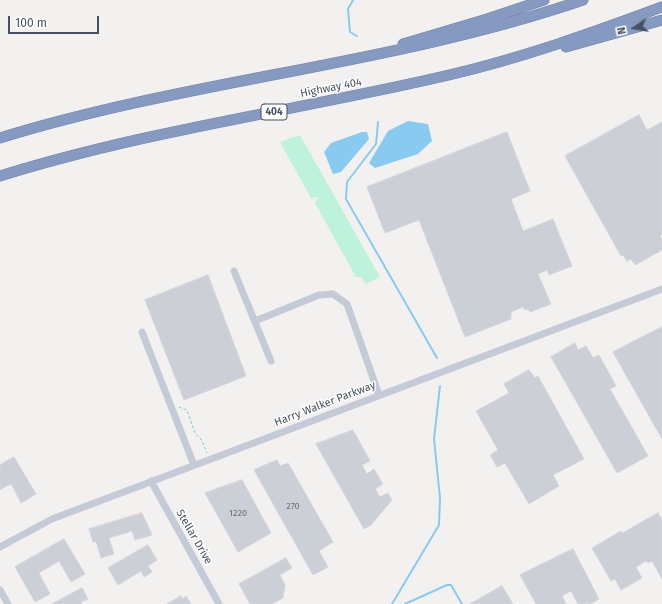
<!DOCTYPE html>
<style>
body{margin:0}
#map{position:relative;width:662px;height:604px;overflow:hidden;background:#f3f1f0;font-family:"Fira Sans",sans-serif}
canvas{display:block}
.north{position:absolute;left:614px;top:8px;width:40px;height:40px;-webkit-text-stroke:3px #fff;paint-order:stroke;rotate:258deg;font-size:11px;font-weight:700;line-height:16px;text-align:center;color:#47505f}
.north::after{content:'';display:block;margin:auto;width:14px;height:18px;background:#47505f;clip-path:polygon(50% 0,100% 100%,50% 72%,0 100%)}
.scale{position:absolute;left:8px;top:16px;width:91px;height:18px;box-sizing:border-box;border:2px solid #47505f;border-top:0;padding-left:5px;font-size:12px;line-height:14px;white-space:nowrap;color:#47505f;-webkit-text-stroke:3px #fff;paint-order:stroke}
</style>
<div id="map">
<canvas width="662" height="604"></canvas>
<div class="north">N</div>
<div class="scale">100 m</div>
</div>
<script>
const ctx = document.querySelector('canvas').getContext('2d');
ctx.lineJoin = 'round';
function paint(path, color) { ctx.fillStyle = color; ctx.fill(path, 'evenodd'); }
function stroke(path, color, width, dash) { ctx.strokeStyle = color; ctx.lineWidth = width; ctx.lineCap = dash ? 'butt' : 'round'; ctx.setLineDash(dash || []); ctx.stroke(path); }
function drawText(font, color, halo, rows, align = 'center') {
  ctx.font = font + ' "Fira Sans",sans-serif'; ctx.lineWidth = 3; ctx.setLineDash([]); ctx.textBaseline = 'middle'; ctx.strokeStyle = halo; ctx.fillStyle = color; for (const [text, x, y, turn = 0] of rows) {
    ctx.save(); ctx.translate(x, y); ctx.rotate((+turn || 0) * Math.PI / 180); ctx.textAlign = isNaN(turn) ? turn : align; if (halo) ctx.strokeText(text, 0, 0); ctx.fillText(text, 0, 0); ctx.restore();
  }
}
const green = new Path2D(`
 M300,135L380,277L366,284L361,277H356L315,203L319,197L311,198L280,142Z`);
const water = new Path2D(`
 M408,121L428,124L432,141L418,154L375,168L369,163L388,131Z
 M362,132H367L369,139L341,172L333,174L324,152L331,143Z`);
const stream = new Path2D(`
 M353,0L348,9L350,32L357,36
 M378,122L376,144L347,182L346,199L437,358
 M392,604L439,525L440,498L434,439L440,386
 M405,604L447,585H451L462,604`);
const building = new Path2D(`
 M639,115L647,130L662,122V234L660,236L662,240V250L635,265L631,259L627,261L623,255L621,256L565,156Z
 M507,132L530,191L511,199L523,231L553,219L572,266L549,275L547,270L538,274L551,304L530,312L528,309L525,310L523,307L511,312V319L465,337L419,220L385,233L367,187Z
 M208,275L246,376L184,400L145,300Z
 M662,327V439L613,352Z
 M575,343L578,350L586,346L593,358L599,355L616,386L610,389L648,456L617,473L551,357Z
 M529,370L535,378L538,376L584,459L553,475L559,486L529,504L505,463L497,467L490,455L498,450L476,411L509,393L504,384Z
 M353,430L370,461L362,465L367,474L374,469L383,484L375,489L380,497L388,493L392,500L371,525L364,529L316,444Z
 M14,457L36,494L21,503L12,485H8L0,490V465Z
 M277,460L280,466L288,463L333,542L319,551L328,567L313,575L254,470Z
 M242,480L271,533L238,552L205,493Z
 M142,513L152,535L135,540L132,531L109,538L114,554L101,558L96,541L93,542L89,529Z
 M658,513L662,520V579L652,561L648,563L646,561L636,567L642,578L621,590L615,579L611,581L592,548L621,531L622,533Z
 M64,539L85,574L71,582L59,561L39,573L50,594L35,602L15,567Z
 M148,545L157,560L148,566L152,572L144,577L141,571L118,585L108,568Z
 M573,549L599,599L590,604H578L571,591L562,596L566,604H536L520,575Z
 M286,558L292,568L280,575L285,585L283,598L272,604H250L239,584Z
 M502,586L513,604H470Z
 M82,588L88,599L81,602L82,604H52Z
 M181,596L183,599L186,596L191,604H167Z`);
const path = new Path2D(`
 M179,407L187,410L195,433L201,439L207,453`);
const minor = new Path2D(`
 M234,271L271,361
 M255,321L319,295L333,294L347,304L379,395
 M142,332L194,465
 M151,481L219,604
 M0,547L52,519L662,289
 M0,590L8,604`);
const highway = new Path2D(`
 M403,44L487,19L544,0
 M566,47L662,20
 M0,138C191,79 393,65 583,0
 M0,176C147,130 300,110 449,75C522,58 592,33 662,7`);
const numberNames = [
 ["270",293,506],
 ["1220",238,513]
];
const shields = [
 [274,112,26]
];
const shieldNames = [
 ["404",274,112]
];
const streetNames = [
 ["Highway 404",331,88,-11],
 ["Harry Walker Parkway",325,404,-21],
 ["Stellar Drive",194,537,60]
];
paint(green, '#bef2da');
paint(water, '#89caf1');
stroke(stream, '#89caf1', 2);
paint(building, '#cccfd6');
stroke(building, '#d4d5dc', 1);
stroke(highway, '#7184ad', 11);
stroke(path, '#74d2b3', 1, [3, 2]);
stroke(minor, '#c4cad6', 7);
stroke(highway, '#8699c1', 10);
drawText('9px', '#68707d', null, numberNames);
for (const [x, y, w] of shields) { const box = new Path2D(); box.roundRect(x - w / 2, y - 8, w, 16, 3); ctx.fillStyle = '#fff'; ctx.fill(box); stroke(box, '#47505f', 1); }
drawText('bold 10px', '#47505f', null, shieldNames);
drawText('11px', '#47505f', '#fff', streetNames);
</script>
